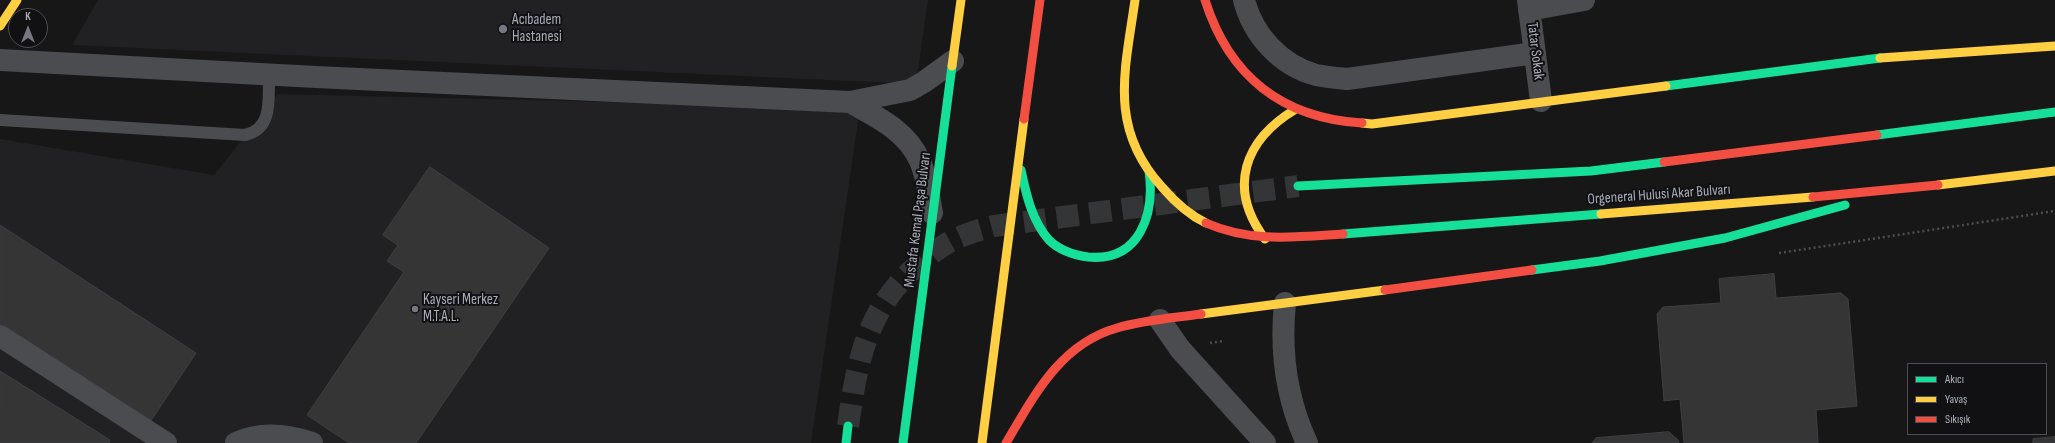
<!DOCTYPE html>
<meta charset="utf-8">
<style>
body{margin:0}
#map{position:relative;width:2055px;height:443px;overflow:hidden;background:#171717;font-family:"Sofia Sans Condensed",sans-serif}
canvas{display:block}
.legend{position:absolute;left:1907px;top:363px;width:140px;height:72px;box-sizing:border-box;background:#111113;border:1px solid #4d4f55;margin:0;padding:5px 7px;list-style:none;font-size:12px;color:#a8adb8}
.legend li{display:flex;align-items:center;gap:8px;height:20px}
.legend b{width:20px;border:1px solid #4d4f55}
.north{position:absolute;left:8px;top:8px;width:40px;height:40px;box-sizing:border-box;background:#111113;border:1px solid #4d4f55;border-radius:50%;rotate:0deg;font-size:11px;font-weight:700;line-height:16px;text-align:center;color:#a8adb8}
.north::after{content:'';display:block;margin:auto;width:14px;height:18px;background:#757880;clip-path:polygon(50% 0,100% 100%,50% 72%,0 100%)}
</style>
<div id="map">
<canvas width="2055" height="443"></canvas>
<ul class="legend">
<li><b style="height:5px;background:#16e098"></b>Akıcı</li>
<li><b style="height:5px;background:#ffcf43"></b>Yavaş</li>
<li><b style="height:5px;background:#f24e42"></b>Sıkışık</li>
</ul>
<div class="north">K</div>
</div>
<script>
const ctx = document.querySelector('canvas').getContext('2d');
ctx.lineJoin = 'round';
function paint(path, color) { ctx.fillStyle = color; ctx.fill(path, 'evenodd'); }
function stroke(path, color, width, dash) { ctx.strokeStyle = color; ctx.lineWidth = width; ctx.lineCap = dash ? 'butt' : 'round'; ctx.setLineDash(dash || []); ctx.stroke(path); }
function drawText(font, color, halo, rows, align = 'center') {
  ctx.font = font + ' "Sofia Sans Condensed",sans-serif'; ctx.lineWidth = 4; ctx.setLineDash([]); ctx.textBaseline = 'middle'; ctx.strokeStyle = halo; ctx.fillStyle = color; for (const [text, x, y, turn = 0] of rows) {
    ctx.save(); ctx.translate(x, y); ctx.rotate((+turn || 0) * Math.PI / 180); ctx.textAlign = isNaN(turn) ? turn : align; if (halo) ctx.strokeText(text, 0, 0); ctx.fillText(text, 0, 0); ctx.restore();
  }
}
const built = new Path2D(`
 M98,0H928L916,84L72,45Z
 M278,94L860,108L811,443H0V139L214,175Z`);
const building = new Path2D(`
 M430,167L549,248L416,443H349L307,415L404,272L387,261L398,245L383,235Z
 M0,225L196,353L146,428L0,334Z
 M1774,274L1776,298L1841,293L1848,299L1857,406L1816,410L1818,443H1684L1680,399L1664,401L1657,314L1663,307L1721,303L1719,279Z
 M0,371L110,440L109,443H0Z
 M1669,432L1678,440L1679,443H1592L1596,438Z
 M2055,437V443H2033V439Z`);
const primaryTunnel = new Path2D(`
 M848,426C857,360 868,303 924,260C935,251 947,242 960,237C971,232 983,229 994,226L1298,186`);
const path = new Path2D(`
 M1779,253L2055,211
 M1210,343L1223,341`);
const lane = new Path2D(`
 M0,120L245,135C274,129 268,97 269,74`);
const street = new Path2D(`
 M1244,0C1253,35 1280,65 1316,75C1326,77 1337,78 1347,79L1535,53
 M1528,0L1541,101
 M1529,10L1584,0
 M0,60L316,77L850,102L910,90L924,82L953,61
 M850,102C877,117 907,131 920,161C927,177 929,196 932,213
 M1285,303C1280,352 1286,398 1307,443
 M1160,320L1180,349L1265,443
 M0,336L166,443
 M236,443C261,431 288,435 312,443`);
const fast = new Path2D(`
 M1666,86L1880,58
 M1877,135L2055,112
 M1021,170C1026,194 1032,221 1049,240C1059,250 1074,255 1088,257C1140,262 1155,214 1149,171
 M1298,186L1591,171L1664,162
 M1343,234L1601,214
 M1532,270L1600,261L1725,238L1845,205
 M846,443L848,426
 M903,443L952,66`);
const slow = new Path2D(`
 M1135,0C1125,71 1108,128 1162,187C1174,201 1189,215 1206,223
 M0,26L17,0
 M1880,58L2055,46
 M952,66L961,0
 M1362,123L1372,124L1666,86
 M1938,185L2055,171
 M1601,214L1813,197
 M1265,239C1227,188 1244,140 1296,109
 M1201,314L1385,290
 M982,443L1024,119`);
const jam = new Path2D(`
 M1205,0C1229,76 1282,118 1362,123
 M1024,119L1040,0
 M1664,162L1877,135
 M1813,197L1938,185
 M1206,223C1251,243 1296,237 1343,234
 M1385,290L1532,270
 M1006,443C1034,396 1060,344 1117,328C1144,320 1173,318 1201,314`);
const markers = [
 [503,29,5,"#757880"],
 [415,309,4,"#757880"]
];
const poiNames = [
 ["Acıbadem",512,20],
 ["Hastanesi",512,37],
 ["Kayseri Merkez",423,300],
 ["M.T.A.L.",423,317]
];
const streetNames = [
 ["Tatar Sokak",1535,51,83],
 ["Orgeneral Hulusi Akar Bulvarı",1659,195,-4],
 ["Mustafa Kemal Paşa Bulvarı",918,220,-83]
];
paint(built, '#212123');
paint(building, '#353536');
stroke(building, '#3f4043', 1);
stroke(primaryTunnel, '#343537', 22, [22, 11]);
stroke(path, '#4d4e52', 2.5, [2, 3]);
stroke(lane, '#4b4c50', 12);
stroke(street, '#4b4c50', 22);
stroke(fast, '#16e098', 9);
stroke(slow, '#ffcf43', 9);
stroke(jam, '#f24e42', 9);
for (const [x, y, r, color] of markers) { const dot = new Path2D(); dot.arc(x, y, r, 0, 2 * Math.PI); ctx.fillStyle = color; ctx.fill(dot); stroke(dot, '#111113', 1.5); }
drawText('15px', '#a8adb8', '#111113', poiNames, 'left');
drawText('15px', '#a8adb8', '#111113', streetNames);
</script>
